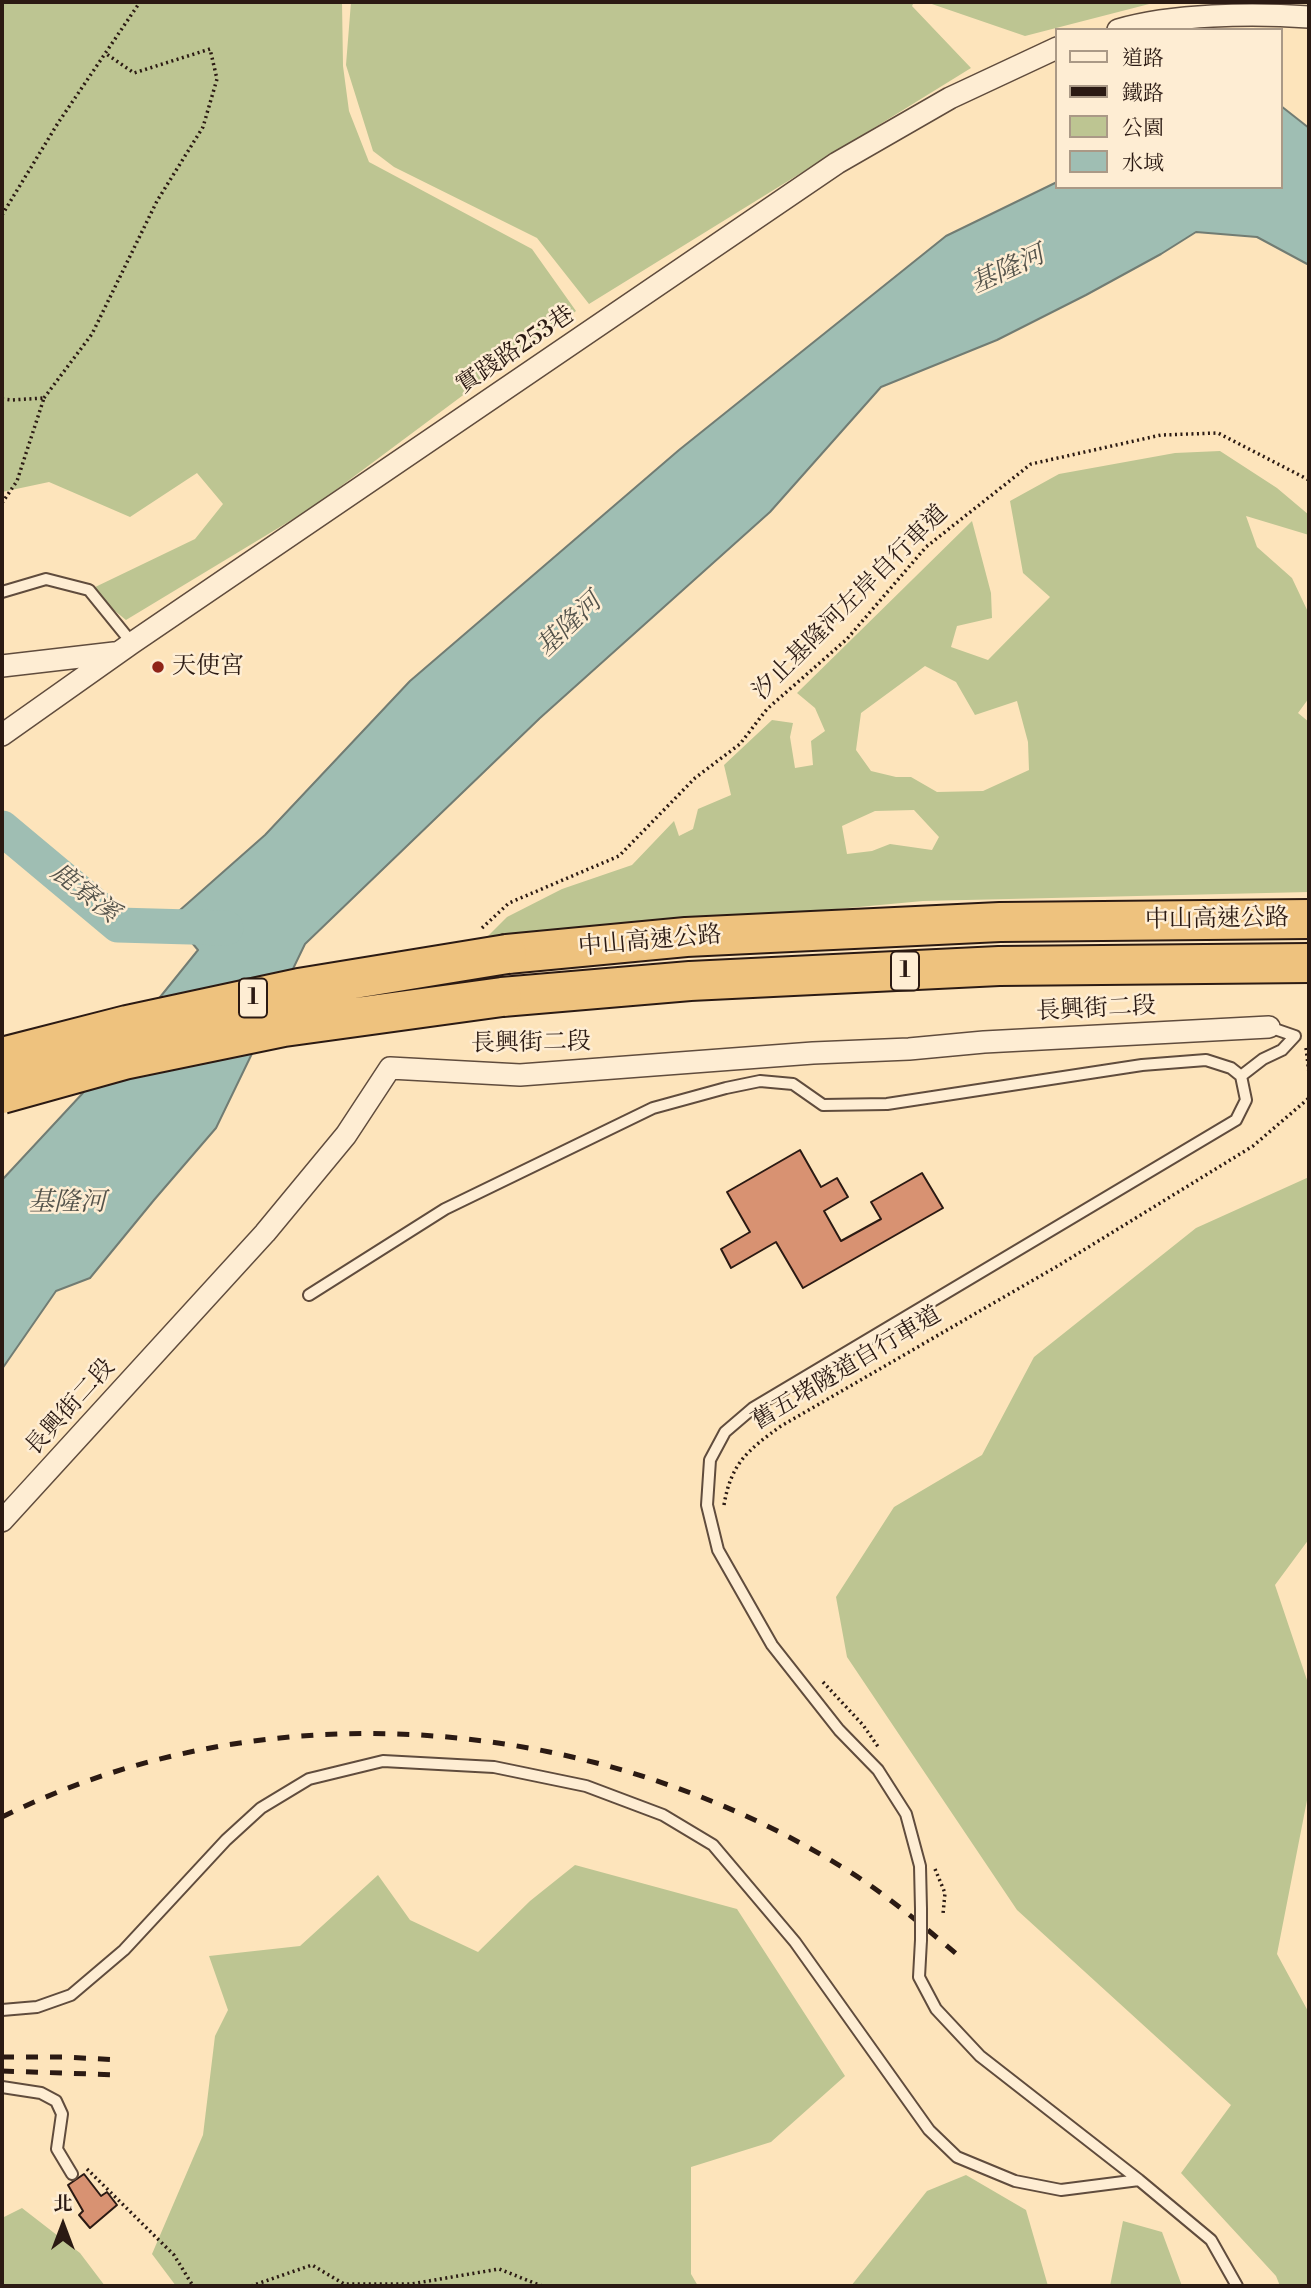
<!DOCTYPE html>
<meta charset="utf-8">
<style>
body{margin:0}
#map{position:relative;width:1311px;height:2288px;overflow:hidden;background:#fde4bb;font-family:"Libre Bodoni","Noto Serif TC",serif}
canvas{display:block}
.frame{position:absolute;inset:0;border:4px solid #2b1a13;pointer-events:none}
.legend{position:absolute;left:1055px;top:28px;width:228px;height:161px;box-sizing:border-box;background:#feedd3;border:2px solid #aa9986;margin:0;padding:9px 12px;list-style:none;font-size:21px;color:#2b1a13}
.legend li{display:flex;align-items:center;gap:14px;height:35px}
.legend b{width:35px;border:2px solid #aa9986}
.north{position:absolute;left:28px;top:2190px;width:70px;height:70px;-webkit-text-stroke:5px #feedd3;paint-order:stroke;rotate:0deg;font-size:19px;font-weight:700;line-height:28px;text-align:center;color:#2b1a13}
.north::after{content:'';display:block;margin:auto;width:24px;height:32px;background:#2b1a13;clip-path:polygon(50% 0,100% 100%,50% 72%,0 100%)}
</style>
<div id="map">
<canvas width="1311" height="2288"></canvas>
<div class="frame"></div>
<ul class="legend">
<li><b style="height:9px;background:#feedd3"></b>道路</li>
<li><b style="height:9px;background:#2b1a13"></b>鐵路</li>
<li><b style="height:19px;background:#bdc592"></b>公園</li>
<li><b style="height:19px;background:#9fbeb3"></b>水域</li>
</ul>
<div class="north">北</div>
</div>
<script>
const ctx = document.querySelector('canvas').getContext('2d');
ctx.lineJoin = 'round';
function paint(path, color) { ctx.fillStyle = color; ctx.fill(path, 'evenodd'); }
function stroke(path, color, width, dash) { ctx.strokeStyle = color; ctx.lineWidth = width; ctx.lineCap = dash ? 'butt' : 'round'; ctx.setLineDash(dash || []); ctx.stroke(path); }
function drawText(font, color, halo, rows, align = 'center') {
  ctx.font = font + ' "Libre Bodoni","Noto Serif TC",serif'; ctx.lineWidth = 5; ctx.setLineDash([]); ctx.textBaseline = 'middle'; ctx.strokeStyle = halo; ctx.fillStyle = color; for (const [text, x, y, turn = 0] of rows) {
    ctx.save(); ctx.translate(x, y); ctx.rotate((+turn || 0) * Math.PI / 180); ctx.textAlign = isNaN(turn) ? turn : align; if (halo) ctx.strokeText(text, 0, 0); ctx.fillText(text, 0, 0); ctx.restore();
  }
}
const green = new Path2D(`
 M2,2H342L343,66L349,111L369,162L532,249L576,311L313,507L126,620L89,590L195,539L223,504L197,473L130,517L49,482L2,492Z
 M351,2H914L912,6L971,68L589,304L537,238L394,167L373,151L346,65Z
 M926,2H1157L1025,36Z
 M1220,451L1277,488L1309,515V535L1246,516L1257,547L1292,578L1309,614V698L1298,713L1309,722V892L923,901L482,942L507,917L562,889L632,865L674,821L679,836L693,829L698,809L731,795L724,765L772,720L793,723L790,737L795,768L813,765L811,741L825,731L815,708L797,693L972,521L991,593L992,618L957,626L951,647L988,660L1050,597L1023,573L1010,501L1059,474L1175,453ZM925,666L956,682L975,715L1017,701L1028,742L1029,770L983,791L937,792L911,777H896L871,771L856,750L861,713ZM914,810L939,837L932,850L890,844L872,851L847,854L842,826L875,811Z
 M1309,1177V1539L1275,1585L1309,1686V1790L1277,1954L1309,2013V2286H1280L1276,2276L1181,2173L1231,2105L1017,1910L847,1657L836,1597L894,1507L982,1455L1034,1357L1196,1228Z
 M575,1865L737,1909L845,2076L771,2142L691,2167V2274L698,2286H176L152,2254L203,2135L215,2036L228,2010L209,1956L300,1946L378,1875L410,1920L478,1952L530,1901Z
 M966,2175L1026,2210L1048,2286H851L927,2191Z
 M22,2208L80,2253L105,2286H2V2218Z
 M1123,2221L1162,2232L1182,2286H1110Z`);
const water = new Path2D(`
 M1281,106L1309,128V265L1257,237L1196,232L1161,254L1086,295L997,340L881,387L770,512L540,718L305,944L216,1128L154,1200L90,1278L56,1291L2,1369V1180L82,1094L198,950L171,918L265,835L410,681L679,450L946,236L1057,182V187H1281Z`);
const river = new Path2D(`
 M2,828L118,925L226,928`);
const building = new Path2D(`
 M800,1150L821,1187L837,1178L848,1197L824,1211L841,1241L881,1219L871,1202L922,1173L943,1208L803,1288L776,1242L731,1268L721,1249L750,1232L727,1192Z
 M84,2174L101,2196L107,2192L117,2205L90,2228L79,2215L83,2211L68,2185Z`);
const path = new Path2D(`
 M2,215L58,123L140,2
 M44,398L92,334L157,201L203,127L217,79L210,49L134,73L105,53
 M2,399L11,400L44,398L17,481L2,503
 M482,928L509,903L619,856L695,778L740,744L767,709L847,639L926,547L1031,464L1161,435L1218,433L1309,480
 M1306,1048L1309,1073
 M724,1505C731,1463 748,1450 781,1426L1056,1267L1253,1146L1309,1098
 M823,1682L863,1725L879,1748
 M935,1869L945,1893L943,1914
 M87,2169L174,2255L193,2286
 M251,2286L312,2265L344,2284H411L499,2269L542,2286`);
const service = new Path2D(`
 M2,592L46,579L89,590L132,643
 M1241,1076L1263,1059L1282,1050L1295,1036L1269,1027
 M309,1295L445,1209L653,1108L726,1088L760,1081L793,1084L823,1105L887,1104L1142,1065L1206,1060L1231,1068L1241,1076L1246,1100L1236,1120L753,1408L725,1432L710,1460L707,1505L718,1550L772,1645L839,1730L878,1770L906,1814L920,1866L921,1909
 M921,1940L919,1977L936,2009L980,2056L1139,2180L1211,2240L1237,2286
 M2,2010L37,2007L71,1995L124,1950L226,1840L261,1808L309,1779L383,1761L494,1767L586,1786L663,1815L713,1845L795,1942L929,2130L957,2157L1015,2181L1061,2190L1139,2180
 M2,2087L41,2093L56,2101L62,2114L57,2149L72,2174`);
const minor = new Path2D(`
 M1118,30C1173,14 1252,13 1309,17
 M2,666L114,653
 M2,735L132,643L837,163L950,98L1057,48
 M2,1521L265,1233L346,1135L390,1068L520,1075L813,1053L909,1049L984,1042L1269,1027`);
const motorway = new Path2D(`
 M507,954L686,937L1000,922L1309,919
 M502,997L690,981L999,966L1309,963`);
const rail = new Path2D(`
 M2,1817C267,1686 592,1714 842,1867C885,1893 922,1925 960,1957
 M2,2057H64L121,2060
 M2,2071L120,2075`);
const serviceBridge = new Path2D(`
 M921,1909V1940`);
const motorwayBridge = new Path2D(`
 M2,1057L127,1025L299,988L507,954
 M2,1094L124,1060L284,1027L502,997`);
const markers = [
 [158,667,7,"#8f2418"]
];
const shields = [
 [905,971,28],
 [253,998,28]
];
const shieldNames = [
 ["1",905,971],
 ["1",253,998]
];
const streetNames = [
 ["實踐路253巷",516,351,-34],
 ["汐止基隆河左岸自行車道",851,603,-45],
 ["中山高速公路",1217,920,-1],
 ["中山高速公路",650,942,-5],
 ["長興街二段",1096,1010,-3],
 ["長興街二段",531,1044,-1],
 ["舊五堵隧道自行車道",847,1369,-31],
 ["長興街二段",71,1408,-48]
];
const poiNames = [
 ["天使宮",172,667]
];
const waterNames = [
 ["基隆河",1008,271,-25],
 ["基隆河",570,626,-44],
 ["鹿寮溪",84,894,38],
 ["基隆河",67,1204]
];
paint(green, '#bdc592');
paint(water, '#9fbeb3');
stroke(water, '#717c73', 2);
stroke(river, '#9fbeb3', 35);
paint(building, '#d89272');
stroke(building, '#2b1a13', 2);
stroke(service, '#604c3d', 14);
stroke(minor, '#604c3d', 24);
stroke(motorway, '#2b1a13', 42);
stroke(path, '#2b1a13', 3.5, [2, 3.5]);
stroke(service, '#feedd3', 10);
stroke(minor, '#feedd3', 21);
stroke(motorway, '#eec27e', 38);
stroke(rail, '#2b1a13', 5, [12, 12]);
stroke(serviceBridge, '#604c3d', 14, []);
stroke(motorwayBridge, '#2b1a13', 42, []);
stroke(serviceBridge, '#feedd3', 10);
stroke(motorwayBridge, '#eec27e', 38);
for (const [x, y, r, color] of markers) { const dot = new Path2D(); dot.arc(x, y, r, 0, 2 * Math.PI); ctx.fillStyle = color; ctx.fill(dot); stroke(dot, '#feedd3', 2.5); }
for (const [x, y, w] of shields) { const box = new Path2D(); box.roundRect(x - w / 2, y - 19.5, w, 39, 5); ctx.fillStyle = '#feedd3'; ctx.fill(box); stroke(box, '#2b1a13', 2); }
drawText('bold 23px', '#2b1a13', null, shieldNames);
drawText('24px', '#2b1a13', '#feedd3', streetNames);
drawText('24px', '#2b1a13', '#feedd3', poiNames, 'left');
drawText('italic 26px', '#54534b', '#feedd3', waterNames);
</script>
